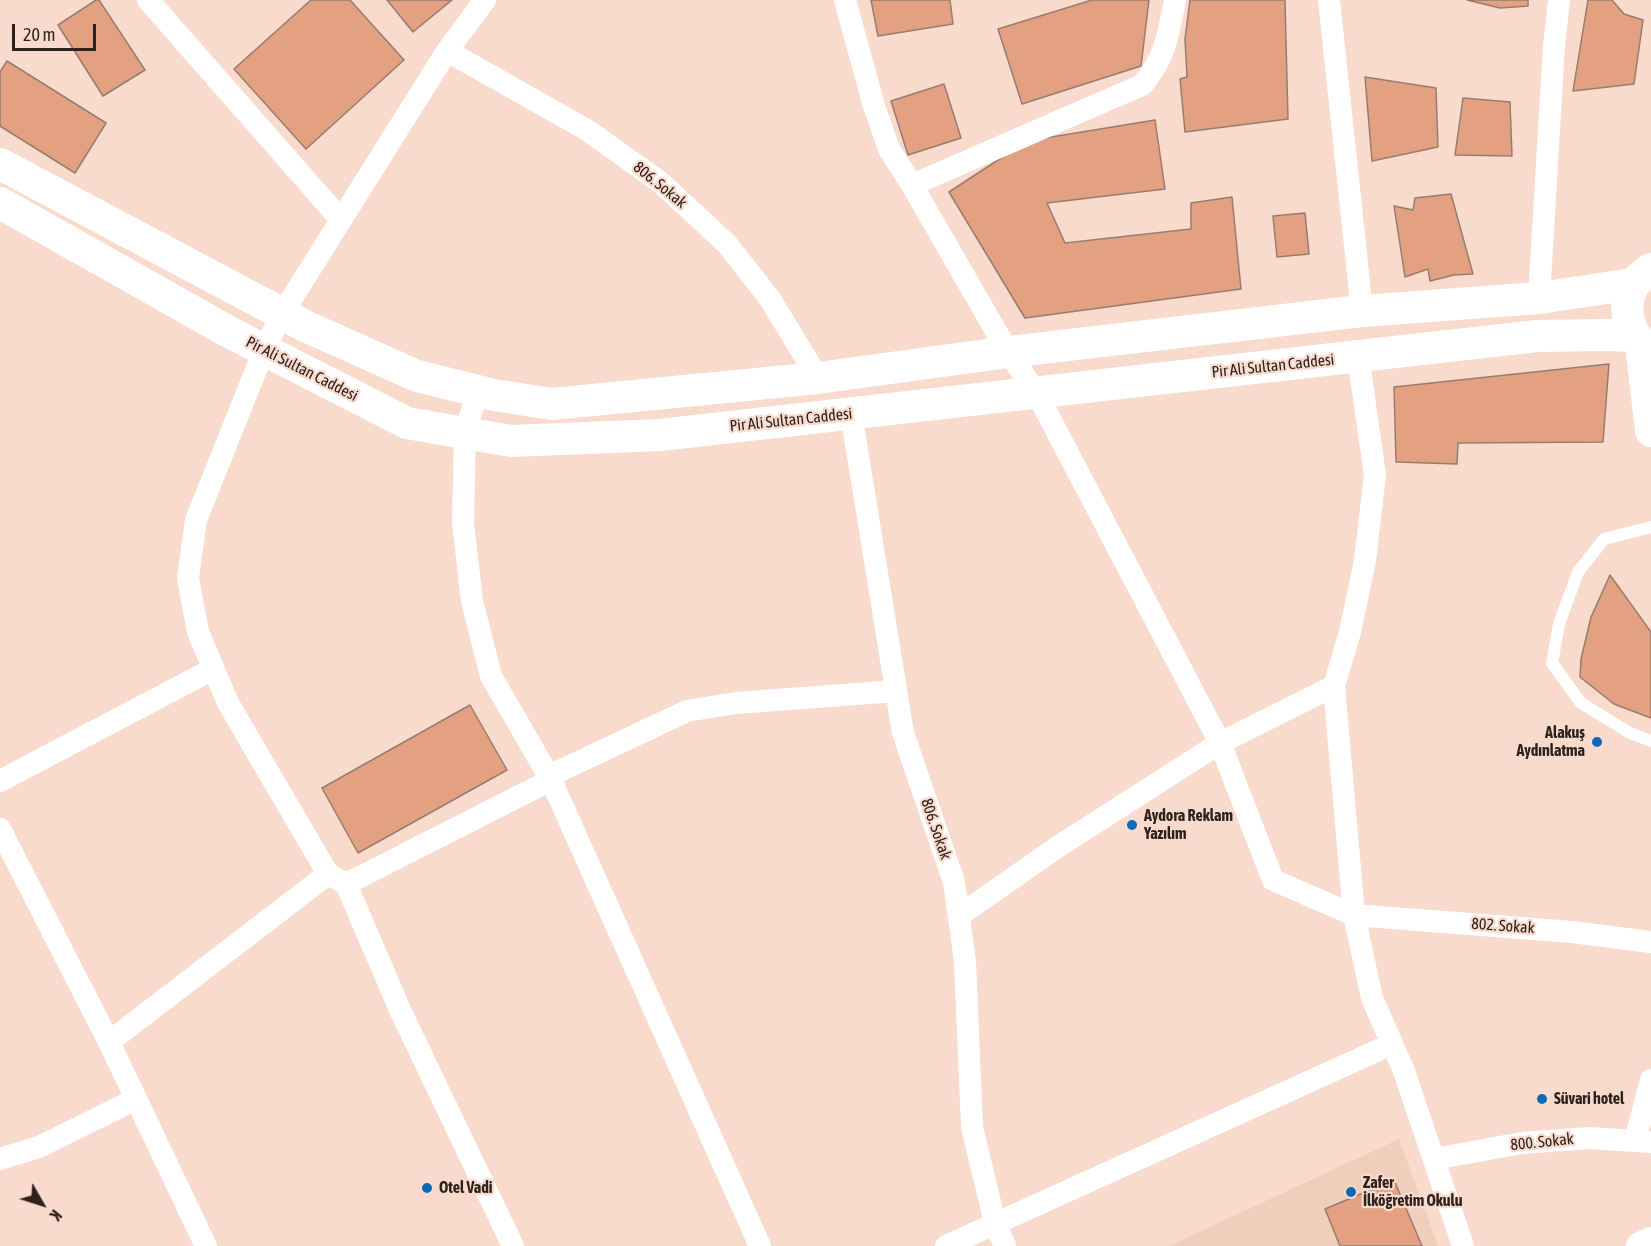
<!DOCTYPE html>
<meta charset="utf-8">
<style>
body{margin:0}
#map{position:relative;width:1651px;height:1246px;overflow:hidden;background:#f8dbcd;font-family:"Asap Condensed",sans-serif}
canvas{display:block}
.north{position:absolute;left:12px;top:1174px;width:60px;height:60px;-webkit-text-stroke:4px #f8dbcd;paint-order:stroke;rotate:129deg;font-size:16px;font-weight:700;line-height:24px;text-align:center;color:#2d221d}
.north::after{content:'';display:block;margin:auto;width:21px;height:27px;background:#2d221d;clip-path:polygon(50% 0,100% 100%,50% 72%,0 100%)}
.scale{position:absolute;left:12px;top:24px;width:84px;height:27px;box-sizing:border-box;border:3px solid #2d221d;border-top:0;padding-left:8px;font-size:18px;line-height:21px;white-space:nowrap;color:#2d221d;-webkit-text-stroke:4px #f8dbcd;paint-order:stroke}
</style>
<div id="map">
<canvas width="1651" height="1246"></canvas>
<div class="north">K</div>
<div class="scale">20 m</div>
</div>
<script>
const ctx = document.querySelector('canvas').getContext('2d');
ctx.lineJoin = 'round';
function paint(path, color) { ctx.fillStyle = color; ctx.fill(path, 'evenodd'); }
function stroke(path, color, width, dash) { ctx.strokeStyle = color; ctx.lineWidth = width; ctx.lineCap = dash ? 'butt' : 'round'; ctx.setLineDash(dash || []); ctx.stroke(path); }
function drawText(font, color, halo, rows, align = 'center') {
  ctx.font = font + ' "Asap Condensed",sans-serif'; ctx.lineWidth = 4.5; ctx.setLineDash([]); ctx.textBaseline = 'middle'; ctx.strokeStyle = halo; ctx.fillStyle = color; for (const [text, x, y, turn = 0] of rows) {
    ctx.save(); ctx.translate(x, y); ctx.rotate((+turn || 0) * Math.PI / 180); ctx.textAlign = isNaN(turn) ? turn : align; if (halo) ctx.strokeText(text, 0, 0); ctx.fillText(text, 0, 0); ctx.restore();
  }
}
const built = new Path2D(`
 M1399,1139L1438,1246H1169Z`);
const building = new Path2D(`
 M96,0H99L145,70L103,96L58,25Z
 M311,0H350L404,60L306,149L234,69Z
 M387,0H452L413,32Z
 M871,0H950L953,24L878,36Z
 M1092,0H1149L1141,66L1022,104L998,29Z
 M1190,0H1285L1288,119L1185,132L1180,79L1187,77L1185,39Z
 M1467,0H1528V6L1500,8Z
 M1588,0H1612L1624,14L1643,20L1634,84L1573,91Z
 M7,61L106,123L75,173L0,126V72Z
 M1365,77L1436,88L1438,147L1372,161Z
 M944,84L961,138L908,155L891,101Z
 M1463,98L1510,102L1512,156L1455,155Z
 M1155,120L1165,189L1047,203L1065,243L1191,229V203L1232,197L1241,289L1025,318L949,192L1027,141Z
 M1451,194L1473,274L1454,275L1430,281L1428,269L1405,277L1394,206L1413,210L1415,198Z
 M1305,213L1309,254L1277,257L1273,216Z
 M1609,364L1603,442L1458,443L1457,464L1396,462L1394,387Z
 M1610,575L1651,632V718L1614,704L1580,677L1581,659L1591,617Z
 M470,705L507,770L358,853L322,788Z
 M1394,1180L1422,1246H1340L1325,1209Z`);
const service = new Path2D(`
 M1651,527L1604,539L1578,572L1559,624L1552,663L1581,703L1630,733L1651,741`);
const minor = new Path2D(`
 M148,0L341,220
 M485,0L447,51L282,314L264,350L196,520L188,578L198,632L228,703L328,874L346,884L401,1012L513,1246
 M845,0L874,106L889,149L912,185L1008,352L1036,392L1220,743L1273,880L1354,915L1572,932L1651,942
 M1329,0L1362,311
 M447,51L587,130L660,182L727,244L770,299L818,378
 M912,185L1142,85C1166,57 1168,35 1175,0
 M1539,298L1554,46L1559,0
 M1358,356L1375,475L1365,561L1350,632L1334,686L1354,915L1372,998L1404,1071L1463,1246
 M478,391L465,433L463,523L472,601L491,676L551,780L760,1246
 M851,413L903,733L954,882L965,961L972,1127L995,1223L1005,1246
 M549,776L687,711L736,703L896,691
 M0,781L213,669
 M0,829L109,1042L206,1246
 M346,884L551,780
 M960,915L1059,846L1220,743L1334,686
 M109,1042L328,874
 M1635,1141L1651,1080
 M0,1159L39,1147L136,1099
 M1434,1159L1522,1143L1589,1138L1651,1142
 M946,1246L1392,1044`);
const tertiary = new Path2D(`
 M1640,1246L1651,1241`);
const secondary = new Path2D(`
 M0,164L305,326L417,376L494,395L552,404L818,378L1008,352L1362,311L1539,298L1633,284
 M0,203L229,332L407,423L511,441L660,435L1537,336L1605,335L1635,336
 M1641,344L1651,431
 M1648,348C1620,328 1620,286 1651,269`);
const markers = [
 [1597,742,6,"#0f69b7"],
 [1132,825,6,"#0f69b7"],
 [1542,1099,6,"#0f69b7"],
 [427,1188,6,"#0f69b7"],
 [1351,1192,6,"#0f69b7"]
];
const streetNames = [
 ["806. Sokak",660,185,39],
 ["Pir Ali Sultan Caddesi",1273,366,-6],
 ["Pir Ali Sultan Caddesi",302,369,27],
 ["Pir Ali Sultan Caddesi",791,420,-6],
 ["806. Sokak",936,829,71],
 ["802. Sokak",1503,926,4],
 ["800. Sokak",1542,1142,-6]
];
const poiNames = [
 ["Alakuş",1585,733,"right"],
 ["Aydınlatma",1585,751,"right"],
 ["Aydora Reklam",1144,816],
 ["Yazılım",1144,834],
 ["Süvari hotel",1554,1099],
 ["Zafer",1363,1183],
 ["İlköğretim Okulu",1363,1201],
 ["Otel Vadi",439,1188]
];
paint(built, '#f1cdbc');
paint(building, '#e3a181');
stroke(building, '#977d70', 1.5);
stroke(service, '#fff', 12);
stroke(minor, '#fff', 22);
stroke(tertiary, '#fff', 28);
stroke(secondary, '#fff', 32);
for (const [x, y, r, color] of markers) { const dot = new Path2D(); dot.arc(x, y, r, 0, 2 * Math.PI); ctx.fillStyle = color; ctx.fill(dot); stroke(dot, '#f8dbcd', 2); }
drawText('16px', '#2d221d', '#f8dbcd', streetNames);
drawText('bold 16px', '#2d221d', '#f8dbcd', poiNames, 'left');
</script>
